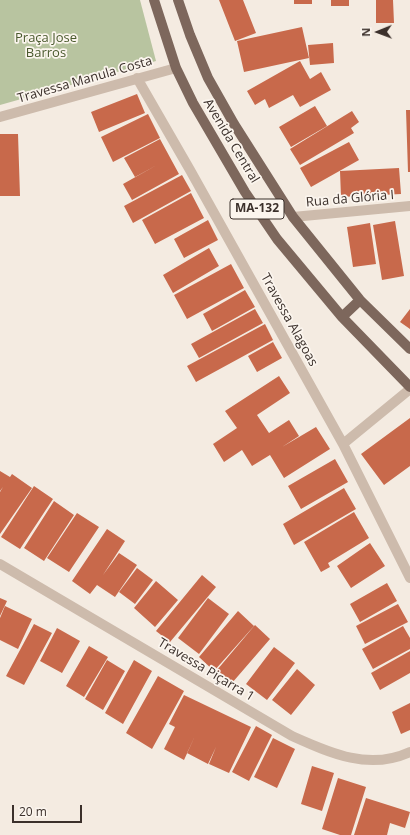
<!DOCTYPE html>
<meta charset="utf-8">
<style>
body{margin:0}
#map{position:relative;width:410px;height:835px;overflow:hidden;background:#f4ebe1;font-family:"Open Sans",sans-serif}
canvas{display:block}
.north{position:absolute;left:358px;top:12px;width:40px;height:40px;-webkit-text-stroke:3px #fbf5ee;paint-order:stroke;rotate:269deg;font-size:11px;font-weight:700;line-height:16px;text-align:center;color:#3b302b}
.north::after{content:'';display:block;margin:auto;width:14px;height:18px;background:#3b302b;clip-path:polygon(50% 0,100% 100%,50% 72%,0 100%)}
.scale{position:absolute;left:12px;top:805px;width:70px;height:18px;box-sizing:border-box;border:2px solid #3b302b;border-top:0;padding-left:5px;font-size:12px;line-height:14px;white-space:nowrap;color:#3b302b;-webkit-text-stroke:3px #fbf5ee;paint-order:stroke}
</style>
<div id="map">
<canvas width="410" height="835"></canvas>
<div class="north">N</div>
<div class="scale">20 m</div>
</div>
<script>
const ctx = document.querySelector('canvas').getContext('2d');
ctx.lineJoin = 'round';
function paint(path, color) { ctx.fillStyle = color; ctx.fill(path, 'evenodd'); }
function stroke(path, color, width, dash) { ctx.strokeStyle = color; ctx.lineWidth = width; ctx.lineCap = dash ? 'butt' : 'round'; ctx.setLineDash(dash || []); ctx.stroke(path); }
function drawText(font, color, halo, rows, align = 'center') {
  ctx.font = font + ' "Open Sans",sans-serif'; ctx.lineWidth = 3.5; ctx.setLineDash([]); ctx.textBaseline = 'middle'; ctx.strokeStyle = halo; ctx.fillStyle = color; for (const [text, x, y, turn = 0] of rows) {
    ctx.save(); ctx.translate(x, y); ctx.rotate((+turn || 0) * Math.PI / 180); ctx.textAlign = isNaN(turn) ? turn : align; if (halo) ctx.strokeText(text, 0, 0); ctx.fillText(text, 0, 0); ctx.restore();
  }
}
const green = new Path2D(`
 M0,0H140L156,61L0,105Z`);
const building = new Path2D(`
 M219,0H243L256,33L235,41Z
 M294,0H312V4H294Z
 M331,0H349V6H331Z
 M376,0H393L394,23H376Z
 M302,27L309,58L244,72L237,41Z
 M333,43L334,63L310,65L308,45Z
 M300,61L310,79L321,72L331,90L300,107L293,95L269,108L265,99L255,105L247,91Z
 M137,94L145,113L99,132L91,112Z
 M315,106L327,126L291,147L279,127Z
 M406,110H410V172H408Z
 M352,111L359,122L351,128L354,133L300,165L290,149Z
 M148,114L160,138L113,162L101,137Z
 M0,134H18L20,196H0Z
 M160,139L179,174L132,200L123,184L157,165L135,177L124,158Z
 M349,142L359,160L311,187L300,168Z
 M399,168L401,194L341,197L340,171Z
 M182,175L191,191L133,223L124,206Z
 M191,193L204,218L155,244L142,220Z
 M208,220L218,240L184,258L174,239Z
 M395,221L404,276L382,280L373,225Z
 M370,223L376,264L353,267L347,227Z
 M209,248L219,266L173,293L163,275Z
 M231,264L244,288L187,319L174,295Z
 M245,290L255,307L212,331L203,314Z
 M255,309L263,323L199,358L191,344Z
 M410,309V329L400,322Z
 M265,324L273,340L196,382L187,366Z
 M273,342L282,358L257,372L248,356Z
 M279,376L290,393L257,415L269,433L289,420L299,436L282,447L316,427L330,449L284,478L270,455L252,466L242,450L224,462L213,444L237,428L225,411Z
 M410,418V466L384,485L361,454Z
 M335,459L348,482L301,509L288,486Z
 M0,471L10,477L12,474L32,488L0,534V492L3,487L0,491Z
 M34,486L53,499L20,549L1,537Z
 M344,488L356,509L294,545L283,524Z
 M54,501L74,515L44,561L24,548Z
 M354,512L369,538L328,563L330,567L321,572L304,542Z
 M77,513L99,527L69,572L47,558Z
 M107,529L125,541L103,575L119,553L137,565L115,597L97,585L90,594L72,581Z
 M370,543L385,566L351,588L337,566Z
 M137,568L153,580L135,604L119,592Z
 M202,575L216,587L170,642L156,631Z
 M156,581L178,600L155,627L134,608Z
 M387,583L397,601L360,622L350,604Z
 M0,598L7,601L0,616Z
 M208,598L229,614L199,654L178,638Z
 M398,604L408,622L365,644L356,626Z
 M5,606L32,619L18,649L0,640V618Z
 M238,611L254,626L214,671L199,657Z
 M34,624L52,633L24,685L6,676Z
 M255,625L270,639L232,683L217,670Z
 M403,626L410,638V649L373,669L362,649Z
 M57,628L80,641L62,673L40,661Z
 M89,646L108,657L84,697L66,686Z
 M274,647L295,663L267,700L246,684Z
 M410,651V673L380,690L371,673Z
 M107,660L125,671L103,710L85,699Z
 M134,660L152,671L123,724L105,713Z
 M297,669L315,685L291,715L272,700Z
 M158,676L184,691L152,749L126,733Z
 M184,695L251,727L229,773L209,764L216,747L208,764L187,753L195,736L184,760L164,749L175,727L169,724Z
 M410,703V730L401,734L392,712Z
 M256,726L272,735L249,781L232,772Z
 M273,738L295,749L277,788L254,777Z
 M312,766L334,773L322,811L301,804Z
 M338,778L366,787L351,835H340L322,829Z
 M366,798L410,812L405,828L390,823L387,835H354Z`);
const minor = new Path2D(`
 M137,78L190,170L343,444L410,578
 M0,117L176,68
 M293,217L410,206
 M343,444L410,389
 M0,564L292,736C330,753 369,771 410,752`);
const primary = new Path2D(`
 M154,0L176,68L193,103L245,192L277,239L342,317L410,387
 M178,0L190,35L208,78L234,124L293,217L360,300L410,349
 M342,317L360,300`);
const shields = [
 [257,209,54]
];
const shieldNames = [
 ["MA-132",257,209]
];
const parkNames = [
 ["Praça Jose",46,38],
 ["Barros",46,53]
];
const streetNames = [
 ["Travessa Manula Costa",85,80,-16],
 ["Avenida Central",231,141,59],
 ["Rua da Glória I",350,199,-5],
 ["Travessa Alagoas",289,320,61],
 ["Travessa Piçarra 1",206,670,31]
];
paint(green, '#b8c4a0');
paint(building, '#c8694b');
stroke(minor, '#cdbbac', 10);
stroke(primary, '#7d675c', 10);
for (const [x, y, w] of shields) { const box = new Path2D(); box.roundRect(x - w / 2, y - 10, w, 20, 3); ctx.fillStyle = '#fbf5ee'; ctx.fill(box); stroke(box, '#3b302b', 1); }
drawText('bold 12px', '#3b302b', null, shieldNames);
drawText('13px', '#4a5a2e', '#fbf5ee', parkNames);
drawText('13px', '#3b302b', '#fbf5ee', streetNames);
</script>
